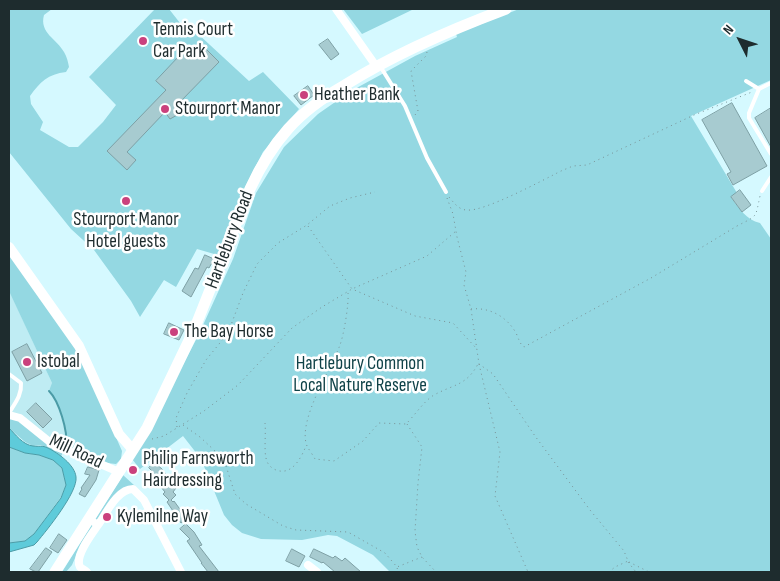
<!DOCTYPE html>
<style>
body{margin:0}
#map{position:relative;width:780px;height:581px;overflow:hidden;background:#d5f9ff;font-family:"Sofia Sans Condensed",sans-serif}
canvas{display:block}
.frame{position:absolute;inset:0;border:10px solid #1e2c2e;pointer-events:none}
.north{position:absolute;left:715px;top:15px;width:50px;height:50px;-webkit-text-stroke:4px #fff;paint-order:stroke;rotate:311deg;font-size:14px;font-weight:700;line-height:20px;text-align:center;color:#1e2c2e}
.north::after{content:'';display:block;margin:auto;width:18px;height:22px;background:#1e2c2e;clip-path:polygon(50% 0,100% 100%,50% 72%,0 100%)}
</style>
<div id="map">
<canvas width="780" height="581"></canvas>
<div class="frame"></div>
<div class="north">N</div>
</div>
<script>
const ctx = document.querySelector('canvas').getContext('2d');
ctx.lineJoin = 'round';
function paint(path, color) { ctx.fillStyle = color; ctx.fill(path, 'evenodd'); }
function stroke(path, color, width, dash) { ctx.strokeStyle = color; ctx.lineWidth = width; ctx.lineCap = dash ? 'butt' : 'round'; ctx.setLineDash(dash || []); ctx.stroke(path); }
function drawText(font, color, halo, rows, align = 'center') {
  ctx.font = font + ' "Sofia Sans Condensed",sans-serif'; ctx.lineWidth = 5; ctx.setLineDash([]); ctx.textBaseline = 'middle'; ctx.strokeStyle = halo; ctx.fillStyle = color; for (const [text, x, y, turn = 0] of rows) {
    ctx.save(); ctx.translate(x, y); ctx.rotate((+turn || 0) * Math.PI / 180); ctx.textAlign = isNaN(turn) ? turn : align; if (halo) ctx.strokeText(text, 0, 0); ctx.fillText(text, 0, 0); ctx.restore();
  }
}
const built = new Path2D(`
 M9,290L52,383L65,428L67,439L64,450L9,415Z`);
const green = new Path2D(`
 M9,9H52L44,15C39,33 57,39 64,52C67,57 68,62 69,67L66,72C48,74 40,82 30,96L31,104L43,122L40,130L69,147H78L103,122L116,105L89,77L155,9H169L191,37L197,33L249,81L263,72L299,109L263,152L245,187L221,256L197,249L176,287L164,280L140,317L131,301L94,250L71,229L9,152Z
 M343,9H414L362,34Z
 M519,9H771V80L691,116L737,193L731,197C739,208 746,220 760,223L771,239V572H390L373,555L337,536L328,535L302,540L261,539L242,533L232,525L224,515L201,459L183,436L140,469L132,459L157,414L199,334L233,259L256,193L284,147L318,114L351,91L415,56L457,37L456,34Z
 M9,247L68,328L122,451L121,459L116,464L97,462L64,450L61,457L47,447L40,445L33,446L25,442L9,428V415L64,450C71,436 59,401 49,391L52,383L9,291Z
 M9,447L25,453L39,455L53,460L62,468L66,485L61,497L34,534L25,541L9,543Z
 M123,475L135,486L124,488L113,497L78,551L72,565L66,572H62Z`);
const water = new Path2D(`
 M9,428C15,434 23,445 33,446C39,447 42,445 48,448C58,453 75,465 76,477C78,492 47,530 37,542L34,545L9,552V543L25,541L34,534L61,498L66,485L62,468L53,460L39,455L25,453L9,447Z`);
const stream = new Path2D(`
 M49,391C59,401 68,431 66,445`);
const building = new Path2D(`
 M328,39L339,54L331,60L319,45Z
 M189,46L199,56L206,49L219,62L179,103L183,106L179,114L170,119L165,112L127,152L136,160L127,170L107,151L166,90L156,81Z
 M308,86L314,95L301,105L294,96Z
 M732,103L767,166L733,185L727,174L731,172L702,120Z
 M771,108V147L755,118Z
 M740,190L751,205L742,212L731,197Z
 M205,255L214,259L209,268L207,267L191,297L182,291L195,268L198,269Z
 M169,323L184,330L179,340L164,334Z
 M27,344L42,373L27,381L12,352Z
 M36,403L52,419L43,428L27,412Z
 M154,462L162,469L176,488L173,492L176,495L171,500L173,502L174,501L187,519L181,523L167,502L169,500L163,494L165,492L156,481L157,480L150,474L152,471L149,468Z
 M88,467L99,470L96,480L85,497L79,494L82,489L81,488L90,475L85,474Z
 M186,524L194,532L202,545L199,546L219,572H208L201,563H202L187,541L190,539L180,529Z
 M59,534L67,540L58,553L50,548Z
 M46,548L52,552L38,572H36L30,569Z
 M292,549L305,556L299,567L286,561Z
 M314,549L333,558L335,556L342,561L345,558L361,572H335L323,562L322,563L310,557Z`);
const path = new Path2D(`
 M415,115L418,111L411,71L426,56L427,52
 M449,197C454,203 459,210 467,210C484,212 543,180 561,171L573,166L587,165L694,115L752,92
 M447,198L453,214L457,237L466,272L464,285L471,309L479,364L493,374L535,436L590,510L624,551L628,561L615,567L609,572
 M308,226L352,289L415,316L453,323L476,348
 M348,293C349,304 344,334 340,345C331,369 297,421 307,446C309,450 313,455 315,459L334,461L363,441L379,423L406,424C415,415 424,401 434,395C454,384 466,386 478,364
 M471,309C490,307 507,317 516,333C519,339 519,343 524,347L651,278L737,226C758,215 755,219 760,196
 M479,364L500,452L495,496L528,572
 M265,423C266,433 264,450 266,458C267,464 271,468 276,470C292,476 301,458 306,446
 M407,424L422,447L418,483L415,531L417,547L422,557L436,572
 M183,425L200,437L215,451L226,466L235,494L246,504L283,526L296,530L348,532L385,553L397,567L422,557
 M177,427L176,418L187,393L206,360L228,333L243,293L257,264L278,243L307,225L330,206L350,198L375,192
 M152,439L164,436L204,411L238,385L292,328L322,307L352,289L427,256L456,231
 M628,562L636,572
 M629,562L649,572
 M397,568L399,572`);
const service = new Path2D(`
 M380,66L405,106L427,158L446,192
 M746,81L759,89
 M771,83L759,89L749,113V118L771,154
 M762,191L771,177
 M9,374L21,383C22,395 15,403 9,413`);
const minor = new Path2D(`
 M336,9L376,66
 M9,415L20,418L56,447L75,453L119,472
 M98,525C106,514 117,489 133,489L144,500L181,572
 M308,565L317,572
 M87,572C85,570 82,569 80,567C74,556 92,534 98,525L95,523`);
const tertiary = new Path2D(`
 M9,247L79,346L119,434L133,450`);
const secondary = new Path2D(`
 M55,572L147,428L194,330L250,189C260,167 272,147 288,129C304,111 324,97 345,85C396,53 450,30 506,9`);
const markers = [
 [143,41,5,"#ca417d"],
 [304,95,5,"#ca417d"],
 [165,109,5,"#ca417d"],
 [126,201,5,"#ca417d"],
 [174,332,5,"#ca417d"],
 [27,362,5,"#ca417d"],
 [133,470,5,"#ca417d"],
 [107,517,5,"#ca417d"]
];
const poiNames = [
 ["Tennis Court",153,30],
 ["Car Park",153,52],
 ["Heather Bank",314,95],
 ["Stourport Manor",175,109],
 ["Stourport Manor",126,220,"center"],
 ["Hotel guests",126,242,"center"],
 ["The Bay Horse",184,332],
 ["Istobal",37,362],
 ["Philip Farnsworth",143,459],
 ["Hairdressing",143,481],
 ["Kylemilne Way",117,517]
];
const streetNames = [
 ["Hartlebury Road",230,240,-69],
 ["Mill Road",76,452,25]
];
const parkNames = [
 ["Hartlebury Common",360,364],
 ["Local Nature Reserve",360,386]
];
paint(built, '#bfecf3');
paint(green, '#94d8e2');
paint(water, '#5ecbda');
stroke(water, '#4b9ba6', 1);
stroke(stream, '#4b9ba6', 2);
paint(building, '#a7cbd0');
stroke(building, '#7ea0a5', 1);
stroke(path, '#799296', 1, [1, 4]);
stroke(service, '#fff', 4);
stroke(minor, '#fff', 8);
stroke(tertiary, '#fff', 10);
stroke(secondary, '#fff', 11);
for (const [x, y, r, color] of markers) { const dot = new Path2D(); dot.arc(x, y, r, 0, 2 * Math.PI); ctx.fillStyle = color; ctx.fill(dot); stroke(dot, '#fff', 2); }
drawText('19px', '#1e2c2e', '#fff', poiNames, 'left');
drawText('19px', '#1e2c2e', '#fff', streetNames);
drawText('19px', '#0f4248', '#fff', parkNames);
</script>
